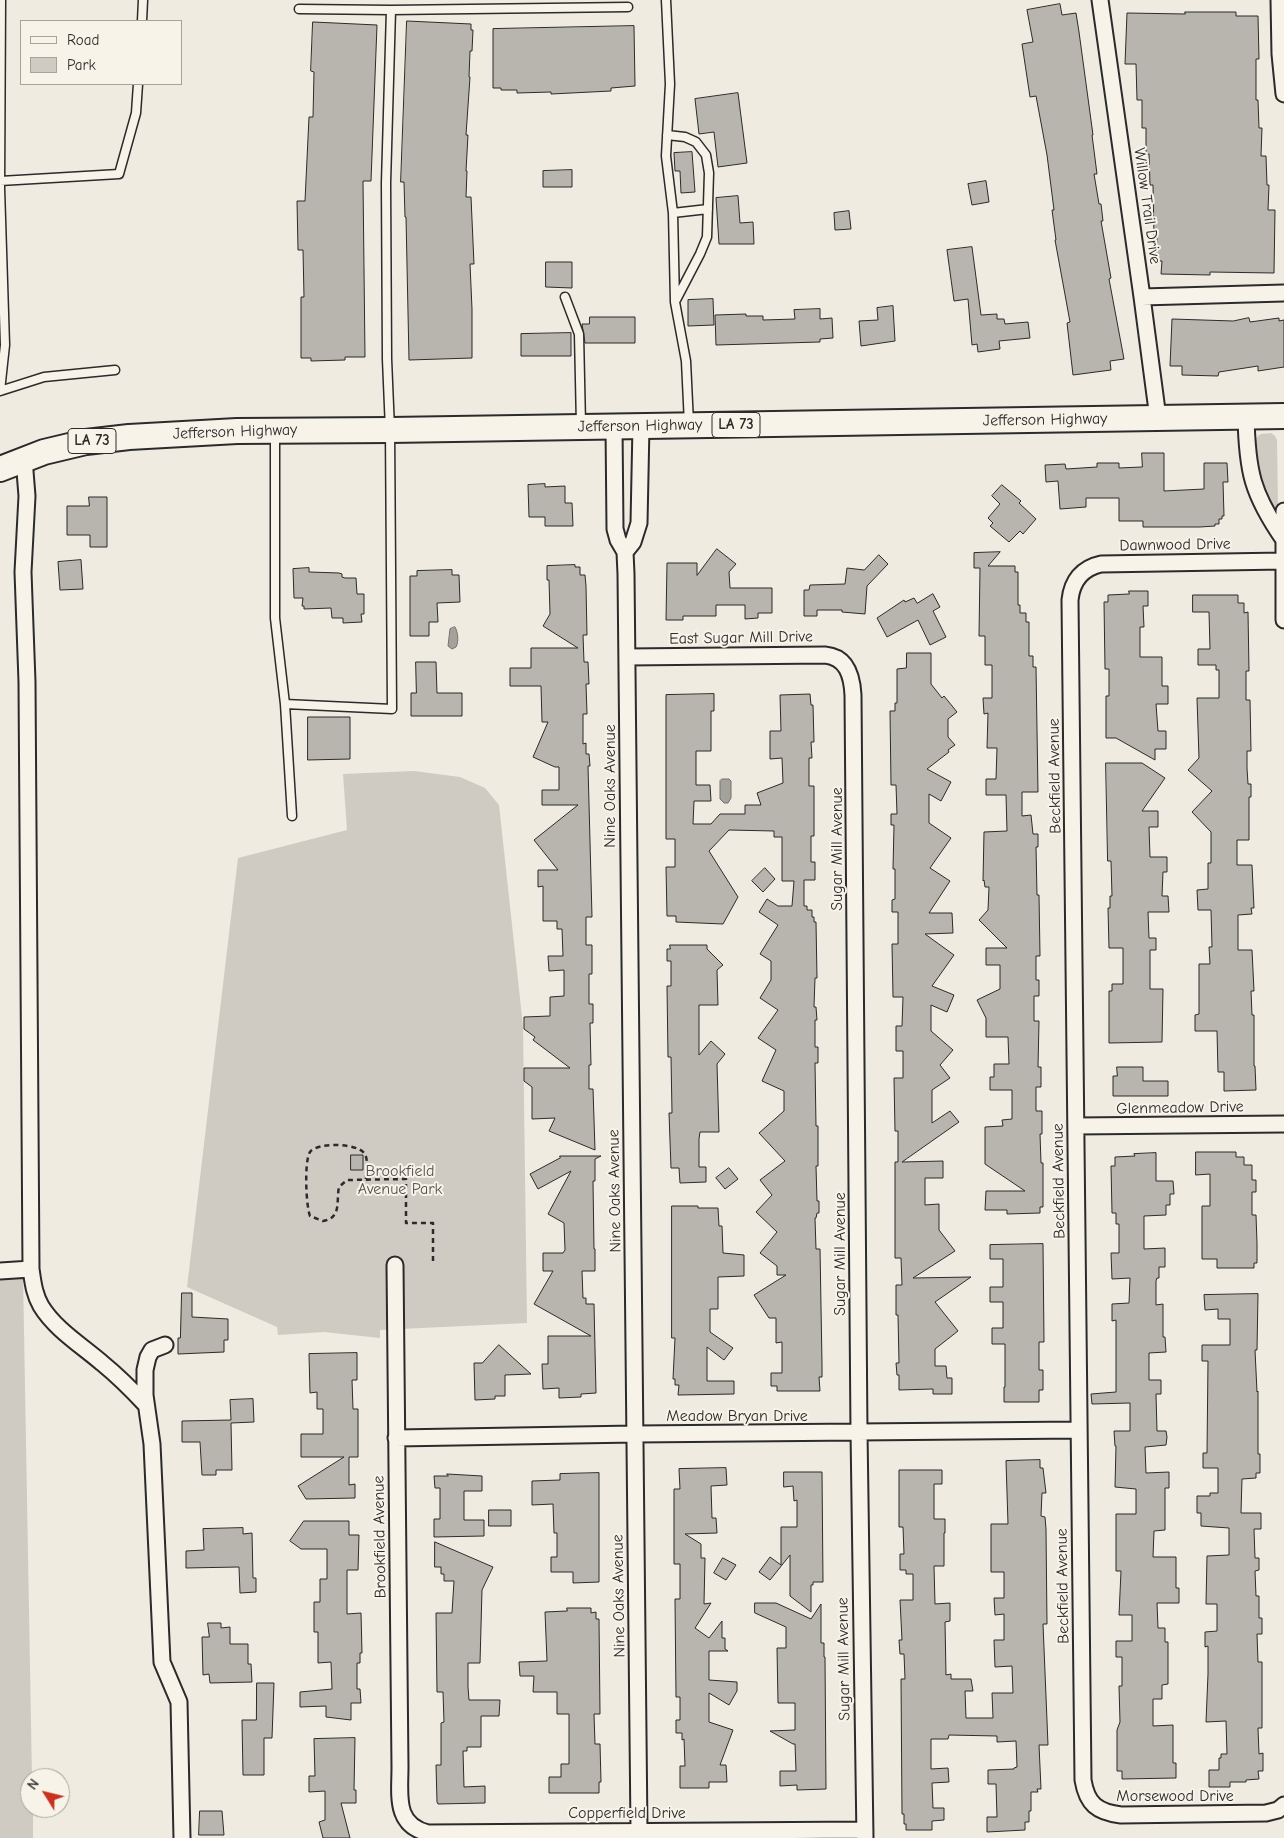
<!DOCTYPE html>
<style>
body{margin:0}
#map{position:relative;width:1284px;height:1838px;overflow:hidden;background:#efebe0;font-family:"Comic Neue",sans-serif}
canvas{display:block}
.legend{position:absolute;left:20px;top:20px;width:162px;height:65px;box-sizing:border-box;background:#f7f3e8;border:1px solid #a5a39c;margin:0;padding:6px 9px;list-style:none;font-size:15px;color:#2b2b2b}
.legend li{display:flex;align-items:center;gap:10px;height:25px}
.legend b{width:25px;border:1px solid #a5a39c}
.north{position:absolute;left:20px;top:1768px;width:50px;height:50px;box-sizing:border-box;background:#f7f3e8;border:1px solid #a5a39c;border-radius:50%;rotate:306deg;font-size:14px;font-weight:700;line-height:20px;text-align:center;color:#2b2b2b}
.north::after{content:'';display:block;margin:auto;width:18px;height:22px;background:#c8321e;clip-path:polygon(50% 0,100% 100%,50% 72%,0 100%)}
</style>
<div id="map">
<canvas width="1284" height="1838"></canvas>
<ul class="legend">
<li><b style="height:6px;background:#f7f3e8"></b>Road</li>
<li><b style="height:14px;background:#cfcbc2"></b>Park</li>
</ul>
<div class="north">N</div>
</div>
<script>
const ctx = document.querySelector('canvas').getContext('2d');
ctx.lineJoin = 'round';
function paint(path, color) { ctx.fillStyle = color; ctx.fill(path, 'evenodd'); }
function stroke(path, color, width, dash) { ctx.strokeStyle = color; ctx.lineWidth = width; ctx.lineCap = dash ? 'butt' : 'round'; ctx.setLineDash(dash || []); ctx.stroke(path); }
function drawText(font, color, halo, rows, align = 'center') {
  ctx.font = font + ' "Comic Neue",sans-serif'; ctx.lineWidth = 4; ctx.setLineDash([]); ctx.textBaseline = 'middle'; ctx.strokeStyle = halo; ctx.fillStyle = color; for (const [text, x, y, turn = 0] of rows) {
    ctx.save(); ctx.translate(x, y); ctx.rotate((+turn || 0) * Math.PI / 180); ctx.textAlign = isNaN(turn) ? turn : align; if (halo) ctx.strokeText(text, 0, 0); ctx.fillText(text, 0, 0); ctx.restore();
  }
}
const green = new Path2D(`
 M1271,433L1275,436L1277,440L1278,505L1275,509L1272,508C1266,497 1247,444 1259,435C1262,433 1267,434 1271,433Z
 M414,771L460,777L485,788L499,805L523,1026L527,1323L380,1330V1338L324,1332L278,1335L277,1327L187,1287L238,858L347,830L343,774Z
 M23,1275L32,1778H30V1808H33V1838H0V1276Z`);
const water = new Path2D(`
 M455,627C458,632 459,642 456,647L452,649L448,646L450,629Z
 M722,779H729L731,781V798L728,803H724L720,799V781Z`);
const building = new Path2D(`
 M1060,4L1062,15L1076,13L1079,32L1093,135H1092L1097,174H1094L1099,204H1101L1103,221H1101L1111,278L1109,279L1124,359L1110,361L1111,370L1073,375L1067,323L1070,322L1055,240H1056L1052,210H1054L1047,155L1036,96L1030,97L1022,44L1033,42L1027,10Z
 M1185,12H1236V16H1258L1259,59H1256V100H1258L1259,128H1262L1261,156H1266L1267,185H1269L1268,210H1275L1274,273L1210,272V275L1161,274L1162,261H1156L1157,237H1154L1153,185H1150L1149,154L1146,155V128H1142V100H1137L1136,64H1125L1127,13L1185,14Z
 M407,21L471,24V30H473L472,51H470L469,77H470L466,135H468L466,171H467L466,197H471L473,242L474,264H470L472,309V358L409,360L406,217H405L404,182H401Z
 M313,22L377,25L371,181H363L365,357H345V360L311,361V358H301V297H304L303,250H298L297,201H305L309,117H313L314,72L311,71Z
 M634,26L635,86L611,88V91L551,94V92L517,93V90H501V88H493V29Z
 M738,93L747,163L718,167L714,132L699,134L695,99Z
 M692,152L695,192L681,193L680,171H675L674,153Z
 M572,170V187H543V171Z
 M986,181L989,202L972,205L968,184Z
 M738,196L740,223L753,222L754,244H719L716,198Z
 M849,211L851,229L835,230L834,213Z
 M972,247L981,315L997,314V319H1004L1005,324L1028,322L1030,338L999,341L1000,349L978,352L977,344L972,345L968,299L954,301L947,250Z
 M546,262H572V288L546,287Z
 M713,299L714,325L688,326V300Z
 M893,306L895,341L861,346L859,321L878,320L877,308Z
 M820,309V319L832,318L833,338L820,339V342L716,345L715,315L746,314V316H763V320L795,319L794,310Z
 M590,317H635V343H585L582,324H589Z
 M1249,318L1250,322L1279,318V321L1284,320V367L1258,371V366L1219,372L1218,376L1182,375V366H1170L1172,319L1233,321Z
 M571,333V356H521V334Z
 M1142,453H1164V491L1204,489V463H1227L1228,482H1223L1224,516H1222V519H1219V524H1215V526L1200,527H1143V521H1119V498H1086V507L1060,509L1058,481L1046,482L1045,465L1065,464L1066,469L1097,467V463H1119V468L1142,467Z
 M545,484V487L565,486V503H572L573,526H545V517H529L528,485Z
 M1002,485L1021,501L1019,503L1036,519L1023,534L1020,531L1009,542L990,526L993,523L988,518L1000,504L992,496Z
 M89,497H107V547H90V535H67V506H89Z
 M717,549L736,564L729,572L730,588H772V613H758V618L745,619V605H716V616H683V620H666L667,563H697V575Z
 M1000,552L988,566H1015V572H1018V605H1020V613H1026V622H1029V656H1033V667H1036L1038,792H1022V816L1031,815L1033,834H1038V847H1036L1037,895H1039L1040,956H1036V980H1039V996H1034V1021H1039L1038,1067H1041V1087H1036V1111H1042V1134H1040L1041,1163H1043V1207H1040V1213L1007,1214V1210H985L986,1191H1025L985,1164V1127L1003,1126L1002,1120L1012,1119V1090H990V1077H994V1064H1009L1008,1037H986V1018L977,1000L1000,989V965H986V948H1007L979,920L988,910L989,887H985L984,880L983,881L984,832L1007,831L1006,795H986V779H996L997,748H987L988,713L984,714L983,698H992V665H985V636H979L980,568H974V553Z
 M879,555L888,564L867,586L865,614L842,612V610H817V616H804V590H809L810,585L845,584L847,568L864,570Z
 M81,560L83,589L60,590L58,562Z
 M575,565V567H580V575H585L586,586L587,635H583L584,662H588L589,684H586L587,714H583V744L586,743V754H589L590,766H588L592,917H586V945H592V974H589V1004H593V1023H590L591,1065H589V1089H593L595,1150L549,1131L555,1118L532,1119V1087L524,1081V1068H570L533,1040L535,1037L524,1029V1017L550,1016V997L564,996V970L549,971L548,956H563L562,929H557V921H543V886L538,887V870H558L534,840L578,805H542V790H559V767H555L533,757L548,722H542L541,686H510V668H531V648H578L543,626L550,614L549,580H547V566Z
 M309,568V572L339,573L342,574V577L345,578H356L357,594H364V614H361L362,622L343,623V618H332L331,608L304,609V606H302L303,598H294L293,569Z
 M452,570V575H459L460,602L437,603L438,622H429V636H410V576H417V571Z
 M1129,591H1148V606H1143L1144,627H1140V657H1162V686H1168V704H1156L1158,731H1166V749H1155V760L1116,738H1106V696H1109V669H1105L1104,602H1108V595L1129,594Z
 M933,594L940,607L933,611L946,637L930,645L918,620L887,637L877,618L904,600L905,602L914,598L917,603Z
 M1193,595H1238V603H1244V613L1248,612L1249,671H1246V700H1250L1251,751H1247V768L1248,784H1251V797H1249V840H1237V865H1252L1254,908H1251L1252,914L1238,915V950H1252L1254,991H1251L1252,1015H1254V1066H1255L1256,1090L1224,1091V1072H1218L1217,1031H1195V1015L1199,1014V964H1210L1209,947H1212L1211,910H1198L1197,890L1208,889V863H1211V832L1192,812L1212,791L1188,770L1199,758L1197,698H1219V670H1216V665H1198V649H1210L1209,612H1193Z
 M907,653H931V684L942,698L944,696L957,712L948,719V737L955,745L948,750L949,752L927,769L951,782L941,801L929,794V823L951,838L930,868L950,881L929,913H952L953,933L925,934L954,955L932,986L954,995L947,1012L931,1005V1031L953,1050L940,1065L950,1078L932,1090V1123L950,1111L959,1122L902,1162L943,1161V1178H925V1205L939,1204V1230L955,1251L913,1278L971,1277L935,1302L958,1331L935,1349V1366H946L947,1378H952V1394H933V1389L899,1390V1375H897L896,1363H899L898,1315H896V1285H902L901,1258H895V1162H898V1131H895L894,1078H903V1051H896V1026H902L903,997H893L892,944H898V912H892V900L895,899V869H893L894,825H891V814H897L896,785H891L890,711H895V703H897V669L906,668Z
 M416,662H436L437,693H462V716H411V693H416Z
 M714,694V711H711V751H696V785H710L711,801H694L693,824H711L720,814H745V805H761L757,793L783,783L782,758L770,759V731H781L780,695L810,694L811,705H813L814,742H811L812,758H809V786H814V836H811V862H815V880H804V906H807V910H812V917H814V922H816L817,978H815L814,1007H816L817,1020H815V1047H818V1063H815L816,1126H818V1166H816L817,1201H819V1213H817L816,1218H815L816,1249H820L822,1364V1377H819L820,1391H777V1386H771V1373H782V1342L776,1343V1318H769L754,1295L786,1275H777V1266L760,1253L777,1232L756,1212L772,1195L760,1180L785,1161L759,1133L784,1111V1091L762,1081L776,1050L758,1038L778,1010L760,998L771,980V961L760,954L778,925L759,912L767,899L778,906H792L794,881H782V837H774V831L729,830L709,851L738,897L723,924L676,922V916H667L666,867H675V839H666V695Z
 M308,717H350V759L308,760Z
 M1106,763H1142L1165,778L1142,811H1158V827H1149L1150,857H1167V872H1163L1162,896H1168L1169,912H1148L1149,938H1156V950H1150V989H1163L1162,1042L1109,1043V991H1112V984H1123V948H1109L1108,908H1110V896H1112L1111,861H1108Z
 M765,868L775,879L763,892L752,881Z
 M670,945H707V949L723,965L717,970L718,1005H699V1055L711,1041L725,1054L717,1064L719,1132H700L699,1139V1167H706V1182L680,1183L679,1168H671L669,1113H672L671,1057H668L667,986H671V961H667V949H670Z
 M1117,1067H1143V1081H1168V1096H1113V1076H1117Z
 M1196,1152H1236V1157H1244V1165H1252V1180H1256V1192H1252V1215H1256L1257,1243V1263H1254V1268H1217V1259H1202V1206H1210V1174L1196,1175Z
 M1156,1153V1181H1173L1174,1194H1170V1205H1166V1215L1144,1216V1249L1165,1248V1267H1159V1278H1157L1156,1281V1305L1163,1304V1337H1165L1166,1352L1149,1353V1380H1161V1394H1156L1157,1431H1166L1167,1437L1166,1445L1145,1447L1146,1473L1169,1472V1488H1165V1530L1154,1531L1153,1557H1176V1588H1179V1603H1157L1158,1628H1165V1642H1168V1684L1162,1685V1699H1153V1726L1173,1725V1763H1176V1778L1122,1779V1771H1117V1730L1120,1722L1119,1686H1122V1657H1116V1641H1132V1615H1119L1121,1571H1116V1514H1136V1489L1115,1487L1116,1446H1115L1114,1431H1130V1403L1092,1404L1091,1394L1116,1392V1320L1112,1321V1304L1129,1303L1130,1278L1112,1279L1111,1253H1119V1224H1116V1213H1112L1111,1166H1115V1157L1135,1156L1134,1154Z
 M351,1155H363V1170H351Z
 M560,1156H601L595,1159V1181H593L594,1249H595V1271H582L583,1298H586V1304H594L596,1393L581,1394V1397L559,1398V1388L543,1389L542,1364H548V1336H591L534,1304L553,1271H543V1253H563L565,1250L564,1223L548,1214L571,1171L538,1189L530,1174L560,1158Z
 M729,1168L738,1179L725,1189L716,1178Z
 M672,1206H698V1208H718L719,1226H722L723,1253L744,1255V1276L718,1277V1309H710V1332L733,1348L724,1360L707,1347V1381H734V1394L678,1395L679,1385H675V1379H673L675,1338H672Z
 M1043,1244L1044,1342H1039V1370H1043V1390H1039V1402H1004V1387H1005V1344H992V1328H1003V1302H990V1287H1003V1259H990V1245Z
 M182,1293H192V1317L228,1319V1340H224V1352L178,1354V1338H180Z
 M1258,1294L1257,1350H1255L1257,1392L1258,1391V1454H1260V1473H1256V1478L1242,1479L1241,1513H1261V1529H1254L1255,1558H1259V1570L1255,1571L1256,1596H1259V1618H1262V1634H1257L1258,1662H1262V1728H1258L1259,1754L1263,1753V1771H1258L1259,1779L1246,1780V1782H1230V1787H1209V1770H1219V1758H1221V1754H1227L1226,1721L1206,1722L1208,1674V1646L1205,1647V1632L1217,1631V1604H1206L1207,1556L1229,1555V1528L1201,1526V1513H1197V1496H1210V1493H1218V1468H1203V1453H1207L1208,1361H1202V1345H1230V1319H1218V1309L1205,1310L1204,1295Z
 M499,1345L531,1374L505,1375V1396H495V1399L475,1400L474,1363H482Z
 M357,1353V1380H352L353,1409H358V1457H349V1485L355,1484V1498L306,1499L298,1486L344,1457H301V1434H323V1409H317V1392L310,1393L309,1354Z
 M253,1399L254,1422L231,1423L232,1470H216V1475H202L200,1442H182V1421L231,1420L230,1400Z
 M1040,1460V1468H1043L1046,1493H1042L1041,1516L1045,1517L1046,1529L1047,1624H1043L1048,1745H1039L1041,1789H1037L1038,1792H1031V1811H1029V1822H1025V1830L987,1832V1817H997L996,1784H988V1770L1014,1769V1768L1017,1767L1016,1741L997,1742V1736L949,1735L948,1739H931V1769L948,1768L949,1782L932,1783L933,1808H944V1820L932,1821V1830H906V1824H904V1814H902L901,1679H905L904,1654H900L899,1640H902L900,1600H913V1574H906V1570H900V1554H904L903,1527H899V1470H942V1484H934V1519H945V1533H944V1566H934L935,1604L950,1603V1621L945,1622L946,1675L951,1674V1679H971L973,1691H965L966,1718H993L992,1693H1013L1012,1666L995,1667L994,1640H1004V1614L995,1615L994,1598H1004V1572H991V1524H1008L1006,1461Z
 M726,1468L727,1485L711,1486L712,1518H716L717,1533L685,1534L701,1544V1558H705L704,1604L711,1603L695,1628L709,1638L722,1621V1638H725V1649L728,1651H709V1680L737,1682V1691L729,1705L709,1693V1722L733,1730L720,1765H726L727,1782H709V1788H680V1766H685L684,1739L682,1740V1733H676V1720H680V1697H676L675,1599H680V1564H674V1489H680L679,1469Z
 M784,1472H822L823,1582H813V1585H811V1612L790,1596V1555L770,1580L759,1572L770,1557L781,1565V1527H797V1500L794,1501L793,1486L784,1487Z
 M599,1473V1582L573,1583V1572H551V1557H557V1533H554L553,1504L532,1505V1481L560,1480V1474Z
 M447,1474L482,1476V1491H464V1520H484V1536L434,1537V1519H440V1488H435L434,1476H448Z
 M489,1510H511V1526H489Z
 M304,1521H349V1535H359L358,1570H347V1614L361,1613L362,1653H360V1663H357V1689H360L361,1703H351V1720L326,1717V1706L300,1707V1692L332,1689L331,1662L318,1663V1632H314V1602H320V1579H327V1549H301L290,1541Z
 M243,1528V1534L252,1533L253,1578H256V1592L240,1593L239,1567L186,1568V1551L204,1550L203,1529Z
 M435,1542L493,1567L482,1590L480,1663H468V1687L469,1700H500L499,1716H481V1747H467V1751H463L464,1787L485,1786V1803L438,1804L437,1802L436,1765H441V1723L444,1722L443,1692H437L436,1613H452L454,1581H444V1574H441V1567H435Z
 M723,1558L736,1565L726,1580L714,1573Z
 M755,1603H776L811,1619L821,1604V1643H824V1657H825L826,1789L797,1790V1785L780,1786V1771H796L795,1744H793L770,1731L795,1730V1703H778L777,1648H786V1627L755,1613Z
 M567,1608H591V1613L596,1612V1619H599L600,1714H594L595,1744H600L601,1782H599V1793H549V1777H561V1764H569V1714H557V1692H533L534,1676H520L519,1662L547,1661L545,1612L567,1611Z
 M208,1623H221V1628L230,1627V1644H248V1664H251L252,1682L210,1683L209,1674L203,1675L202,1637H209Z
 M257,1683H274L272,1738H264V1775H243L242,1720H256Z
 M355,1738L354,1790H356V1803H341L350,1838H323L319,1822L325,1820V1791L309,1792V1776H315L314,1739Z
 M200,1811H222L224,1835H199Z`);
const path = new Path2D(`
 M366,1179C366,1171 369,1159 364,1153C357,1143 317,1142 310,1152C304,1161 306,1206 310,1216L323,1221C342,1218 336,1201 339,1187L347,1180L406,1179V1223H433V1264`);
const service = new Path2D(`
 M666,0L670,84L666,156L673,213L675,302L686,361L689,424
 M299,9L391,10L628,7
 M142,21L143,0
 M667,135L685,137L696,142L706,155L709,173L707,237L700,254L676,300
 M0,181L119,174L136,113L138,84
 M673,213L708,209
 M565,297L579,334L581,425
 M0,391L5,345L0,188L1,0
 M0,391L44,377L115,370
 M275,433V618L285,704L392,709L390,430L387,359L386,183L391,10
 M285,704L292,816`);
const minor = new Path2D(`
 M1100,0L1142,297L1158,418
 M1279,0L1280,54L1284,94
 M1142,297L1284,293
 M1246,416C1247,471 1252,494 1284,540
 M614,426L615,529L618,540L625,552L626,574L639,1830
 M24,459L27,496L23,572L27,682L31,1269C33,1282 34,1294 41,1306C55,1329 81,1345 102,1363C118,1376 132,1390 146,1405
 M1284,511V620
 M625,552L633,542L639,523L641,426
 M1283,561L1101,564C1082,568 1072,581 1070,600L1083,1780C1087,1804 1097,1812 1121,1815L1266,1813L1278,1810L1284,1805
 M627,657L825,655C847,657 852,676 853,695L859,1432L865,1838
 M1076,1126L1284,1124
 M395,1265L400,1767C400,1795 394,1825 428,1833L865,1830
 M0,1271L31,1269
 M165,1345L152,1350L148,1357L145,1370V1395L152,1444L162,1662L179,1702L182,1838
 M396,1438L635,1434L1079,1430`);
const primary = new Path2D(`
 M0,469L44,452L86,442L129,437L237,431L390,430L1284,416`);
const shields = [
 [736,425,48],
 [92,441,48]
];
const shieldNames = [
 ["LA 73",736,425],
 ["LA 73",92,441]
];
const streetNames = [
 ["Willow Trail Drive",1147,206,82],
 ["Jefferson Highway",1045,420,-1],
 ["Jefferson Highway",640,426,-1],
 ["Jefferson Highway",235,432,-2],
 ["Dawnwood Drive",1175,545,-1],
 ["East Sugar Mill Drive",741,638,-1],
 ["Beckfield Avenue",1055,776,-91],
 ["Nine Oaks Avenue",610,786,-90],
 ["Sugar Mill Avenue",837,849,-90],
 ["Glenmeadow Drive",1180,1108,-1],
 ["Beckfield Avenue",1059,1181,-91],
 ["Nine Oaks Avenue",615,1191,-91],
 ["Sugar Mill Avenue",840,1254,-90],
 ["Meadow Bryan Drive",737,1416],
 ["Brookfield Avenue",380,1537,-91],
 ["Beckfield Avenue",1063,1586,-91],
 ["Nine Oaks Avenue",619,1596,-91],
 ["Sugar Mill Avenue",844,1659,-91],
 ["Morsewood Drive",1175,1796],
 ["Copperfield Drive",627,1813]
];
const parkNames = [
 ["Brookfield",400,1171],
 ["Avenue Park",400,1189]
];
paint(green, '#cfcbc2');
paint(water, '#a4a29a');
stroke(water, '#74726e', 1);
paint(building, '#b8b5ae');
stroke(building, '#2b2b2b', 1);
stroke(service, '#2b2b2b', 11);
stroke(minor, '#2b2b2b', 19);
stroke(primary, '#2b2b2b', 28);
stroke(path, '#2b2b2b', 2.5, [5, 4]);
stroke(service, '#f7f3e8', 8);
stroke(minor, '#f7f3e8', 15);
stroke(primary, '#f7f3e8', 24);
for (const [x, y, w] of shields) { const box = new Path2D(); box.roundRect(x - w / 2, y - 12.5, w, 25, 4); ctx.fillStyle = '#f7f3e8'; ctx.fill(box); stroke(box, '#2b2b2b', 1); }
drawText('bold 15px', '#2b2b2b', null, shieldNames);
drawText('16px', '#2b2b2b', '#f7f3e8', streetNames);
drawText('16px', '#545351', '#f7f3e8', parkNames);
</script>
